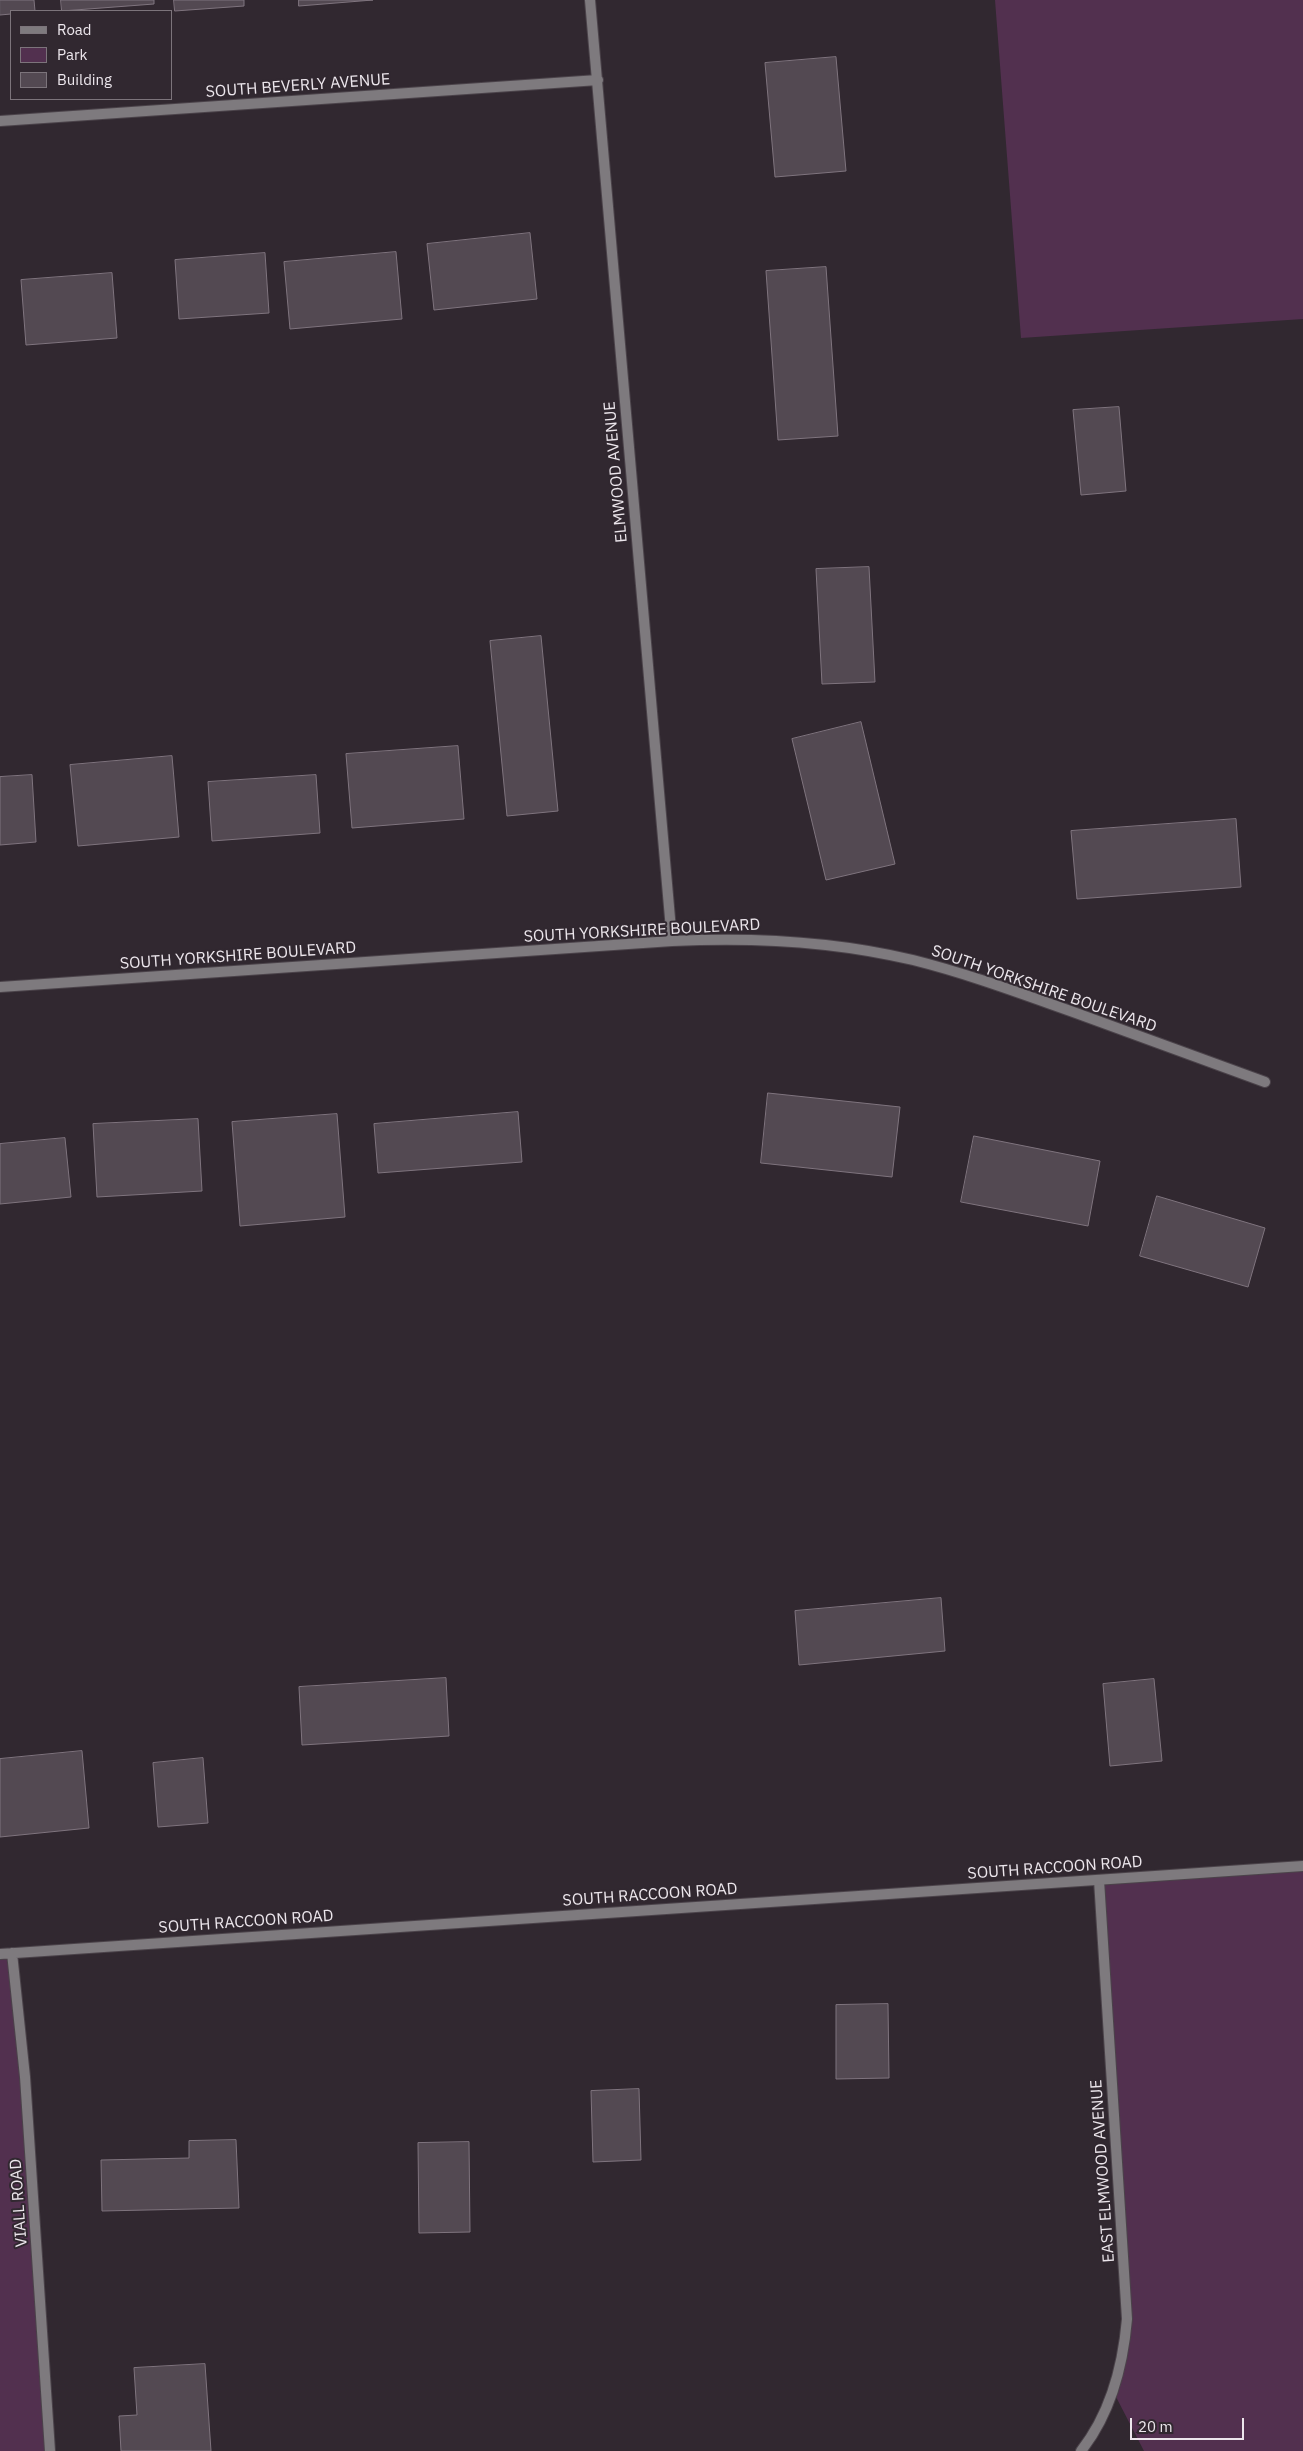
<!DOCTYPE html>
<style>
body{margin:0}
#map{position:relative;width:1303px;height:2451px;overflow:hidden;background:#312830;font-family:"IBM Plex Sans",sans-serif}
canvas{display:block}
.legend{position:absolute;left:10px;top:10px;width:162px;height:90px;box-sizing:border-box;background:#312830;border:1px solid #7c747b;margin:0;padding:6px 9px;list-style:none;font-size:15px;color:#ece6ec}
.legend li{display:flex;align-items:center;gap:10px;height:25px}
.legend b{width:25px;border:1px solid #7c747b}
.scale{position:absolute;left:1130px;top:2418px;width:114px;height:22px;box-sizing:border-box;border:2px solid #ece6ec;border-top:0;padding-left:6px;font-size:15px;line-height:18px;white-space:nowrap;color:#ece6ec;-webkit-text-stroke:4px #312830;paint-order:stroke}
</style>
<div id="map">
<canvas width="1303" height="2451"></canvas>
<ul class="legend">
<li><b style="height:6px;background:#7e7a7e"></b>Road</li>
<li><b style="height:14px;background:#52304f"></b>Park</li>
<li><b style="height:14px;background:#534952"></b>Building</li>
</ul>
<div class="scale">20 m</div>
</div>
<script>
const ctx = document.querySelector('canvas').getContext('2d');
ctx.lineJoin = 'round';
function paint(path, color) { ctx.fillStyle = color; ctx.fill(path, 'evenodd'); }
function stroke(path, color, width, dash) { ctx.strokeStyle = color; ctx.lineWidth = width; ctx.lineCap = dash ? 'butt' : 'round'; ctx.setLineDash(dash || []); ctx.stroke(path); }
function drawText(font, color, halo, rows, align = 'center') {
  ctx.font = font + ' "IBM Plex Sans",sans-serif'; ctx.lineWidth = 4; ctx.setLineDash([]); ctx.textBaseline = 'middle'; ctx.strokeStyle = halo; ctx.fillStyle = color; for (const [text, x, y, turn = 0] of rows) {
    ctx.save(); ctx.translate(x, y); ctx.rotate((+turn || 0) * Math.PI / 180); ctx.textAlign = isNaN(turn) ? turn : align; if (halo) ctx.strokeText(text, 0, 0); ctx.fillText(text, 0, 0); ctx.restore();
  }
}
const green = new Path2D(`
 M995,0H1303V319L1021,338Z
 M1303,1866V2451H1144L1114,2393L1125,2349L1099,1880Z
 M12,1953L50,2451H0V1954Z`);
const building = new Path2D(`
 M0,0H34L35,11H11V14L0,15Z
 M61,0H154V4L62,11Z
 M174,0H244V6L175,11Z
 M299,0H373L299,6Z
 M836,57L846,171L775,177L765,63Z
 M530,233L537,299L434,310L427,244Z
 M396,252L402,319L290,329L284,262Z
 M265,253L269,313L179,319L175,260Z
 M826,267L838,436L778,440L766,271Z
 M112,273L117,338L26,345L21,280Z
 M1119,407L1126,491L1081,495L1073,410Z
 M869,567L875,682L822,684L816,569Z
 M541,636L558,811L507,816L490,641Z
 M861,722L895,864L826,880L792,739Z
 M458,746L464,819L352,828L346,754Z
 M172,756L179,837L78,846L70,765Z
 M32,775L36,842L0,845V777Z
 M316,775L320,833L212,841L208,782Z
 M1236,819L1241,887L1077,899L1071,831Z
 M768,1093L900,1107L892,1177L761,1163Z
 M518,1112L522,1162L378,1173L374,1124Z
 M337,1114L345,1217L240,1226L232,1122Z
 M198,1119L202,1191L97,1197L93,1124Z
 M974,1136L1100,1161L1088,1226L961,1202Z
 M65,1138L71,1197L0,1204V1144Z
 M1157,1196L1265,1228L1248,1287L1140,1256Z
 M941,1598L945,1651L799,1665L795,1611Z
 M446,1678L449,1736L302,1745L299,1687Z
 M1154,1679L1162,1761L1110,1766L1103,1684Z
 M82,1751L89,1828L0,1837V1759Z
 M203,1758L208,1823L158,1827L153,1763Z
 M888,2004L889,2078L836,2079V2005Z
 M639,2089L641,2160L593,2162L591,2091Z
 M236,2140L239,2208L102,2211L101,2160L189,2158V2141Z
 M469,2142L470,2232L419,2233L418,2143Z
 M205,2364L211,2451H121L119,2416L137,2415L134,2368Z`);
const minor = new Path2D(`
 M590,0L672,941
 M0,121L598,80
 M0,987L672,941C753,937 834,941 913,960C969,974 1022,994 1076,1013C1139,1036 1202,1059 1265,1082
 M1081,2451C1111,2413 1123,2366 1127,2319L1099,1880`);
const tertiary = new Path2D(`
 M12,1953L25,2077L50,2451
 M0,1954L1303,1866`);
const streetNames = [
 ["SOUTH BEVERLY AVENUE",298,86,-4],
 ["ELMWOOD AVENUE",616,472,-95],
 ["SOUTH YORKSHIRE BOULEVARD",642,931,-3],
 ["SOUTH YORKSHIRE BOULEVARD",238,956,-4],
 ["SOUTH YORKSHIRE BOULEVARD",1044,989,19],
 ["SOUTH RACCOON ROAD",1055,1868,-4],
 ["SOUTH RACCOON ROAD",650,1895,-4],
 ["SOUTH RACCOON ROAD",246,1922,-4],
 ["EAST ELMWOOD AVENUE",1103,2171,-94],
 ["VIALL ROAD",19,2203,-94]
];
paint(green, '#52304f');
paint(building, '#534952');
stroke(building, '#7f747e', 1);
stroke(minor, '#4b434a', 12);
stroke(tertiary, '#4b434a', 12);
stroke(minor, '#7e7a7e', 10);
stroke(tertiary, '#7e7a7e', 10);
drawText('16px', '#ece6ec', '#312830', streetNames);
</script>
